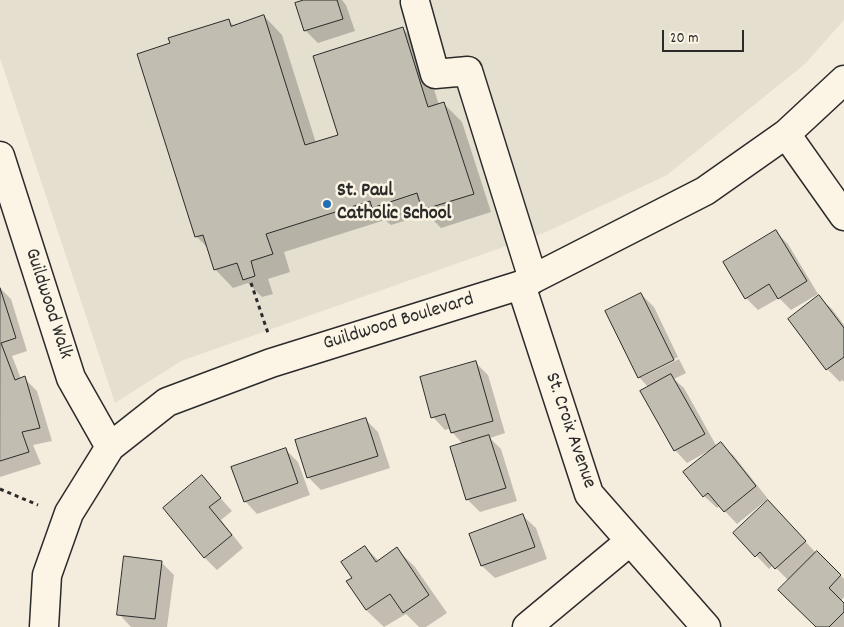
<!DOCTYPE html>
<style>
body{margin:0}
#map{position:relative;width:844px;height:627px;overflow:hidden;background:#f4edde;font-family:Dekko,sans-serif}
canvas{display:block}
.scale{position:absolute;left:662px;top:30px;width:82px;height:22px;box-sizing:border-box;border:2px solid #2b2b2b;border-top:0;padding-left:6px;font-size:15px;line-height:18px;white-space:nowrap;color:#2b2b2b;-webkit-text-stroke:4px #fcf5e5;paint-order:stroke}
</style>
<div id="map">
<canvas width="844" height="627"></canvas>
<div class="scale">20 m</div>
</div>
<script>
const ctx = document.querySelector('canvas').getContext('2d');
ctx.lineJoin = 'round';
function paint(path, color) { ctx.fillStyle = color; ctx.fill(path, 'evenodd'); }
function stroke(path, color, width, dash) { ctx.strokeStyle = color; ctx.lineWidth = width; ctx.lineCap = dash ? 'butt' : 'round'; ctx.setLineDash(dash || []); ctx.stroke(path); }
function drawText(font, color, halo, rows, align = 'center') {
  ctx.font = font + ' Dekko,sans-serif'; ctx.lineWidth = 5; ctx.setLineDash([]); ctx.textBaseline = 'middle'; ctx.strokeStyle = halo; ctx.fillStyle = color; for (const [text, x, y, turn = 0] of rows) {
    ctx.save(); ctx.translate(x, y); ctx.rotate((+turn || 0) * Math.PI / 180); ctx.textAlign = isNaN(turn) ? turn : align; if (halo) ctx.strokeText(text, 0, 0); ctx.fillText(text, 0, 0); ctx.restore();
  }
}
const built = new Path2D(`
 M0,0H844V20L805,64L667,175L546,232L181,361L115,403L0,58Z`);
const shadow = new Path2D(`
 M308,0H342L346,5L355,31L318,43L305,30Z
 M264,16L282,35L316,143L339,135L402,28L420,46L439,105L444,104L462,122L491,212L441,228L427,214L391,225L385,220L284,252L290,272L268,279L273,294L262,297L248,283L233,288L215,269L209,249L196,236L171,44L228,20L234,26Z
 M776,232L788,244L818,294L791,310L779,298L758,310L746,298Z
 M0,288L11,299L27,351L12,356L21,379L24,378L37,391L52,441L33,445L41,464L0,477Z
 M641,294L654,307L678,357L642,375V377L679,359L686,373L674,379L684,388L717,447L721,444L734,456L768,499L737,524L720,506L717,508L704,496L712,449L687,463L675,450L649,388L639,377Z
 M819,297L832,309L844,325V382L842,380L840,382L827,369L789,320Z
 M475,362L488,375L505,433L490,438L501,449L517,501L480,512L467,499L463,444L452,432L451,428L445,430L433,417Z
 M365,419L378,432L390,468L321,490L309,478L297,441Z
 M285,449L298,462L310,495L257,514L245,501Z
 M202,477L232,511L221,520L243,548L217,570L204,557Z
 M781,515L816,553L817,552L844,579V597L841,601L844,604V627H818L789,581L773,565L769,569L735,533Z
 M523,516L536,528L547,559L495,578L482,566Z
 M365,547L379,561L397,549L415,567L447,613L426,627H419L406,614L384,627L366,610L353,578Z
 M161,562L174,575L167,627H131L119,614Z`);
const building = new Path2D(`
 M304,0H337L343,19L304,31L295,3Z
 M264,15L305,145L338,135L313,56L403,27L428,107L444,102L474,194L422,210L417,193L372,208L370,201L266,234L273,254L251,261L255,276L243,280L237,263L214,270L203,235L195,237L137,54L170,43L168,38L229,19L231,26Z
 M776,230L807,281L778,299L769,284L745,299L723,262Z
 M0,288L16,338L1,343L15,380L25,376L40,428L22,432L29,452L0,461Z
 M641,293L674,360L638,378L605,311Z
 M819,295L844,328V357L826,370L788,319Z
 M476,361L493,421L451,433L445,414L431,418L420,377Z
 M671,374L705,434L674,451L640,391Z
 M366,418L378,456L307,478L295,440Z
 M489,435L506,488L466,500L450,447Z
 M721,442L756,486L724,512L708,493L703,497L683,472Z
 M286,448L298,483L244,502L231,467Z
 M202,475L221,498L209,507L232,535L204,558L163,508Z
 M768,500L806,541L775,569L760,552L755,557L733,533Z
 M523,514L535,547L481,566L469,534Z
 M365,546L376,562L397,547L429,595L403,613L390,594L366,610L346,581L352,578L341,562Z
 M817,551L841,575L829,588L844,603V612L829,627H816L778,590Z
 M124,556L162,561L155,619L117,615Z`);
const path = new Path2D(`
 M251,283L268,333
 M0,489L38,505`);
const minor = new Path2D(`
 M415,2L435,74L468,71L533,279
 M786,134L844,216
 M0,156L71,378L110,447
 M521,285L589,494L706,627
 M44,627L47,575L69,513L110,447L167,402L271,363L521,285L705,191L786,134L844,80
 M527,627L629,542`);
const markers = [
 [327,204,5,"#1f6fb2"]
];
const poiNames = [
 ["St. Paul",337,192],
 ["Catholic School",337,215]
];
const streetNames = [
 ["Guildwood Walk",47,304,72],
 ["Guildwood Boulevard",399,323,-17],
 ["St. Croix Avenue",569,431,71]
];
paint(built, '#e5dfd0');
paint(shadow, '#0003');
paint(building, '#c2bdb1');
stroke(building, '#2b2b2b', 1);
stroke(minor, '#2b2b2b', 31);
stroke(path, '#2b2b2b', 3, [4, 4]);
stroke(minor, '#fcf5e5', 28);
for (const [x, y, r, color] of markers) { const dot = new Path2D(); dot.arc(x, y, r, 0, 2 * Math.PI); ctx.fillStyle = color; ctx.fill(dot); stroke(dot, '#fcf5e5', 2); }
drawText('bold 20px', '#2b2b2b', '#fcf5e5', poiNames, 'left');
drawText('20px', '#2b2b2b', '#fcf5e5', streetNames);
</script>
